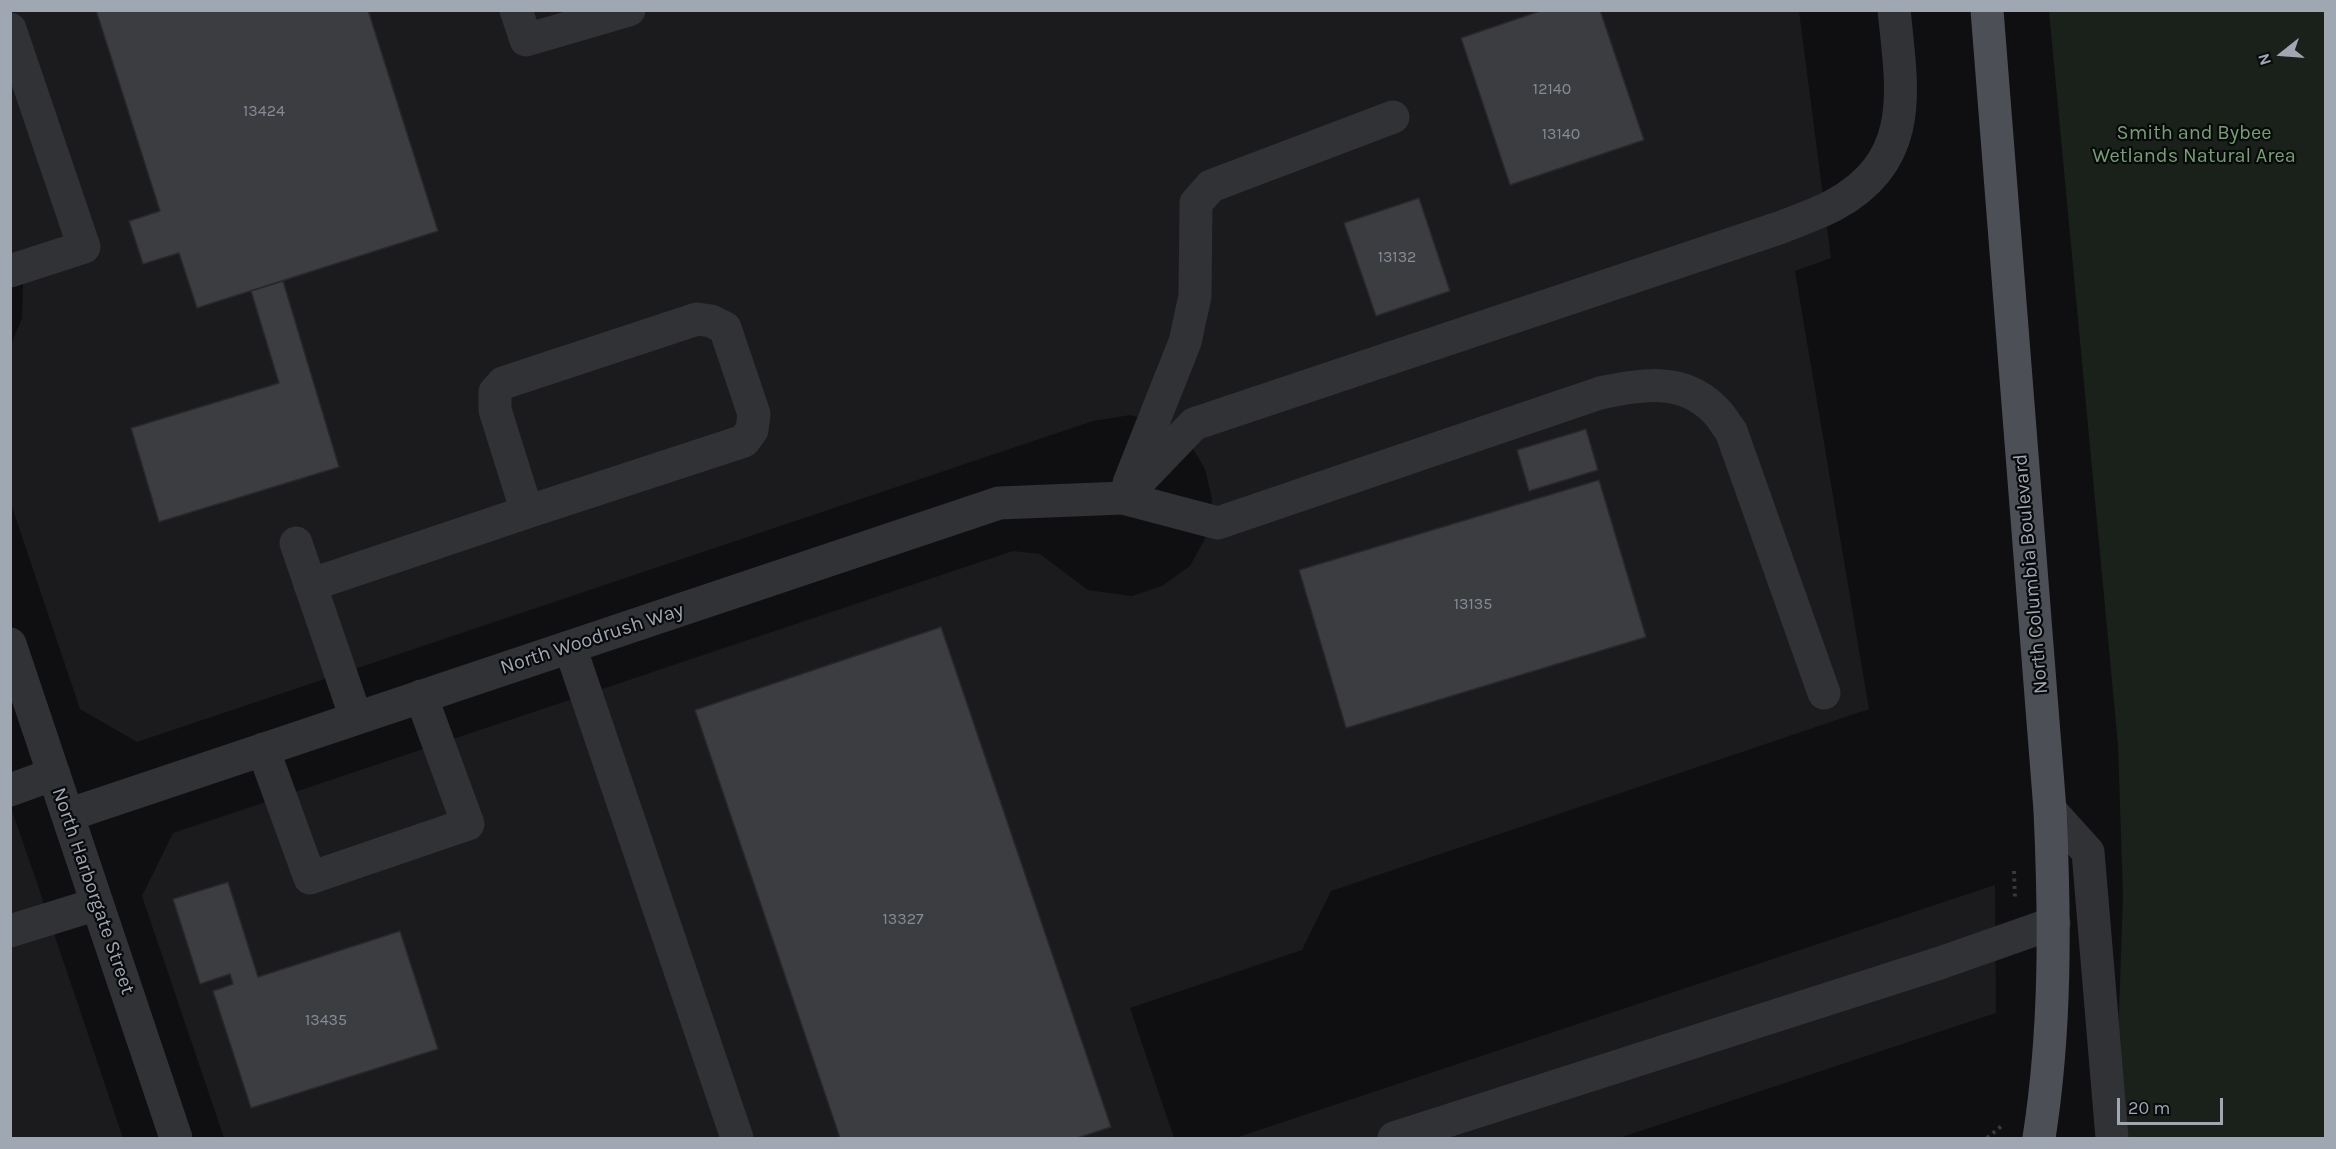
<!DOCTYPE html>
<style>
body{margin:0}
#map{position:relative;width:2336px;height:1149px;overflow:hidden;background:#0f0f11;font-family:Karla,sans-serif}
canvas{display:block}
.frame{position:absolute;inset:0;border:12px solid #9fa7b3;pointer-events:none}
.north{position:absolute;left:2252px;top:24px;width:60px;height:60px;-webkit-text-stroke:4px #0a0a0c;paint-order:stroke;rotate:253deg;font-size:16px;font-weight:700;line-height:24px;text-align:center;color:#9fa7b3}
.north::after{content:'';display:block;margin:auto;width:21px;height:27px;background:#9fa7b3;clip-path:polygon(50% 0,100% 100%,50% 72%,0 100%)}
.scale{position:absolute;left:2117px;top:1098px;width:106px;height:27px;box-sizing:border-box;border:3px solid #9fa7b3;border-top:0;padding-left:8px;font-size:18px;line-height:21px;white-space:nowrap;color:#9fa7b3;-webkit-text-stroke:4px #0a0a0c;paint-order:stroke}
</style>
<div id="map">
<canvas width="2336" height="1149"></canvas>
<div class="frame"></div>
<div class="north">N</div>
<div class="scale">20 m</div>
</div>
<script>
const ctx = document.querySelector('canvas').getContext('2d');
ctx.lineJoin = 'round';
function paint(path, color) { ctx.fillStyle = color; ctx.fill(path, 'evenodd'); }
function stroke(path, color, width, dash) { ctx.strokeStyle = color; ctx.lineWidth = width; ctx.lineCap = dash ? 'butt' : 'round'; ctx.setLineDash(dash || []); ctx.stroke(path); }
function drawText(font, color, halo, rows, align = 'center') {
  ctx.font = font + ' Karla,sans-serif'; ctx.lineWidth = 4.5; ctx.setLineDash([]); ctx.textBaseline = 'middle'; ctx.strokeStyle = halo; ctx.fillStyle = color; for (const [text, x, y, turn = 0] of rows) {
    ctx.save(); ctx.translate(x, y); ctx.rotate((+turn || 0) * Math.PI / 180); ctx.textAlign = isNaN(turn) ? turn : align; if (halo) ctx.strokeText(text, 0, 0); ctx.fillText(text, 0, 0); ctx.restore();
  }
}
const built = new Path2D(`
 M11,11H1799L1831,258L1795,271L1869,709L1331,891L1302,950L1130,1008L1174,1138H224L142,896L173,833L1013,551L1040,554L1088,590L1132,596L1162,586L1190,566L1207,535L1212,499L1205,469L1190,444L1166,427L1131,415L1093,421L137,742L80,709L11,504L10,347L22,318L23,285L10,252Z
 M10,805L36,880L123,1138H11Z
 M1995,885L1996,1013L1619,1138H1235Z`);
const green = new Path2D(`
 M2049,11H2325V1138H2127L2118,1042L2123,895L2118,745Z`);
const building = new Path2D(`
 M96,10H368L438,231L197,308L179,253L143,264L129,221L160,211Z
 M1543,10H1600L1644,140L1510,185L1461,38Z
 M1419,198L1450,291L1376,316L1344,223Z
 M283,281L339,467L159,522L131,428L279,383L251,291Z
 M1586,429L1598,470L1529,491L1517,450Z
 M1599,480L1646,637L1346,728L1299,570Z
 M941,627L1111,1127L1077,1138H840L695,710Z
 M228,882L258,977L400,931L438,1049L251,1108L213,991L233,984L230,974L200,984L173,899Z`);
const path = new Path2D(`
 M2014,871L2015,900
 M1987,1138L2004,1124`);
const minor = new Path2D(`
 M516,10L526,40L629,10
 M10,29L84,247L10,271
 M697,319L711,321L725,328L754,414L752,430L744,441L527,512L495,410V392L503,383Z
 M1129,483L1185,342L1195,296L1196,203L1211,186L1393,117
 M1123,498L1194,424L1779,228C1797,221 1817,214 1834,205C1917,160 1902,89 1894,10
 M296,543L356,718
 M310,585L527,512
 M10,644L176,1138
 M570,647L737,1138
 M263,749L310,878L468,824L421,696
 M10,790L54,774
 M2050,810L2088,852L2112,1138
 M68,815L999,503L1123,498L1218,523L1600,393C1640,385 1681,376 1714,409C1721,415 1725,424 1731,431L1824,693
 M10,931L97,904
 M1394,1138L1940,963L2054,923`);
const major = new Path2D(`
 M1987,10L2050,810C2055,920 2056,1029 2039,1138`);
const numberNames = [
 ["12140",1552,89],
 ["13424",264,111],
 ["13140",1561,134],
 ["13132",1397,257],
 ["13135",1473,604],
 ["13327",903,919],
 ["13435",326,1020]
];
const parkNames = [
 ["Smith and Bybee",2194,133],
 ["Wetlands Natural Area",2194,156]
];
const streetNames = [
 ["North Columbia Boulevard",2031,574,-95],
 ["North Woodrush Way",592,639,-18],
 ["North Harborgate Street",93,891,71]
];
paint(built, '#1b1b1e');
paint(green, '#19211a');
paint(building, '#3b3d41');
stroke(building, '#29292d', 1.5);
stroke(path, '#36393d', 4, [3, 4.5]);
stroke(minor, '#303236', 33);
stroke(major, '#4c4f55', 33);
drawText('16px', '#868c96', null, numberNames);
drawText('20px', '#76a074', '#0a0a0c', parkNames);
drawText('20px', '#9fa7b3', '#0a0a0c', streetNames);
</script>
